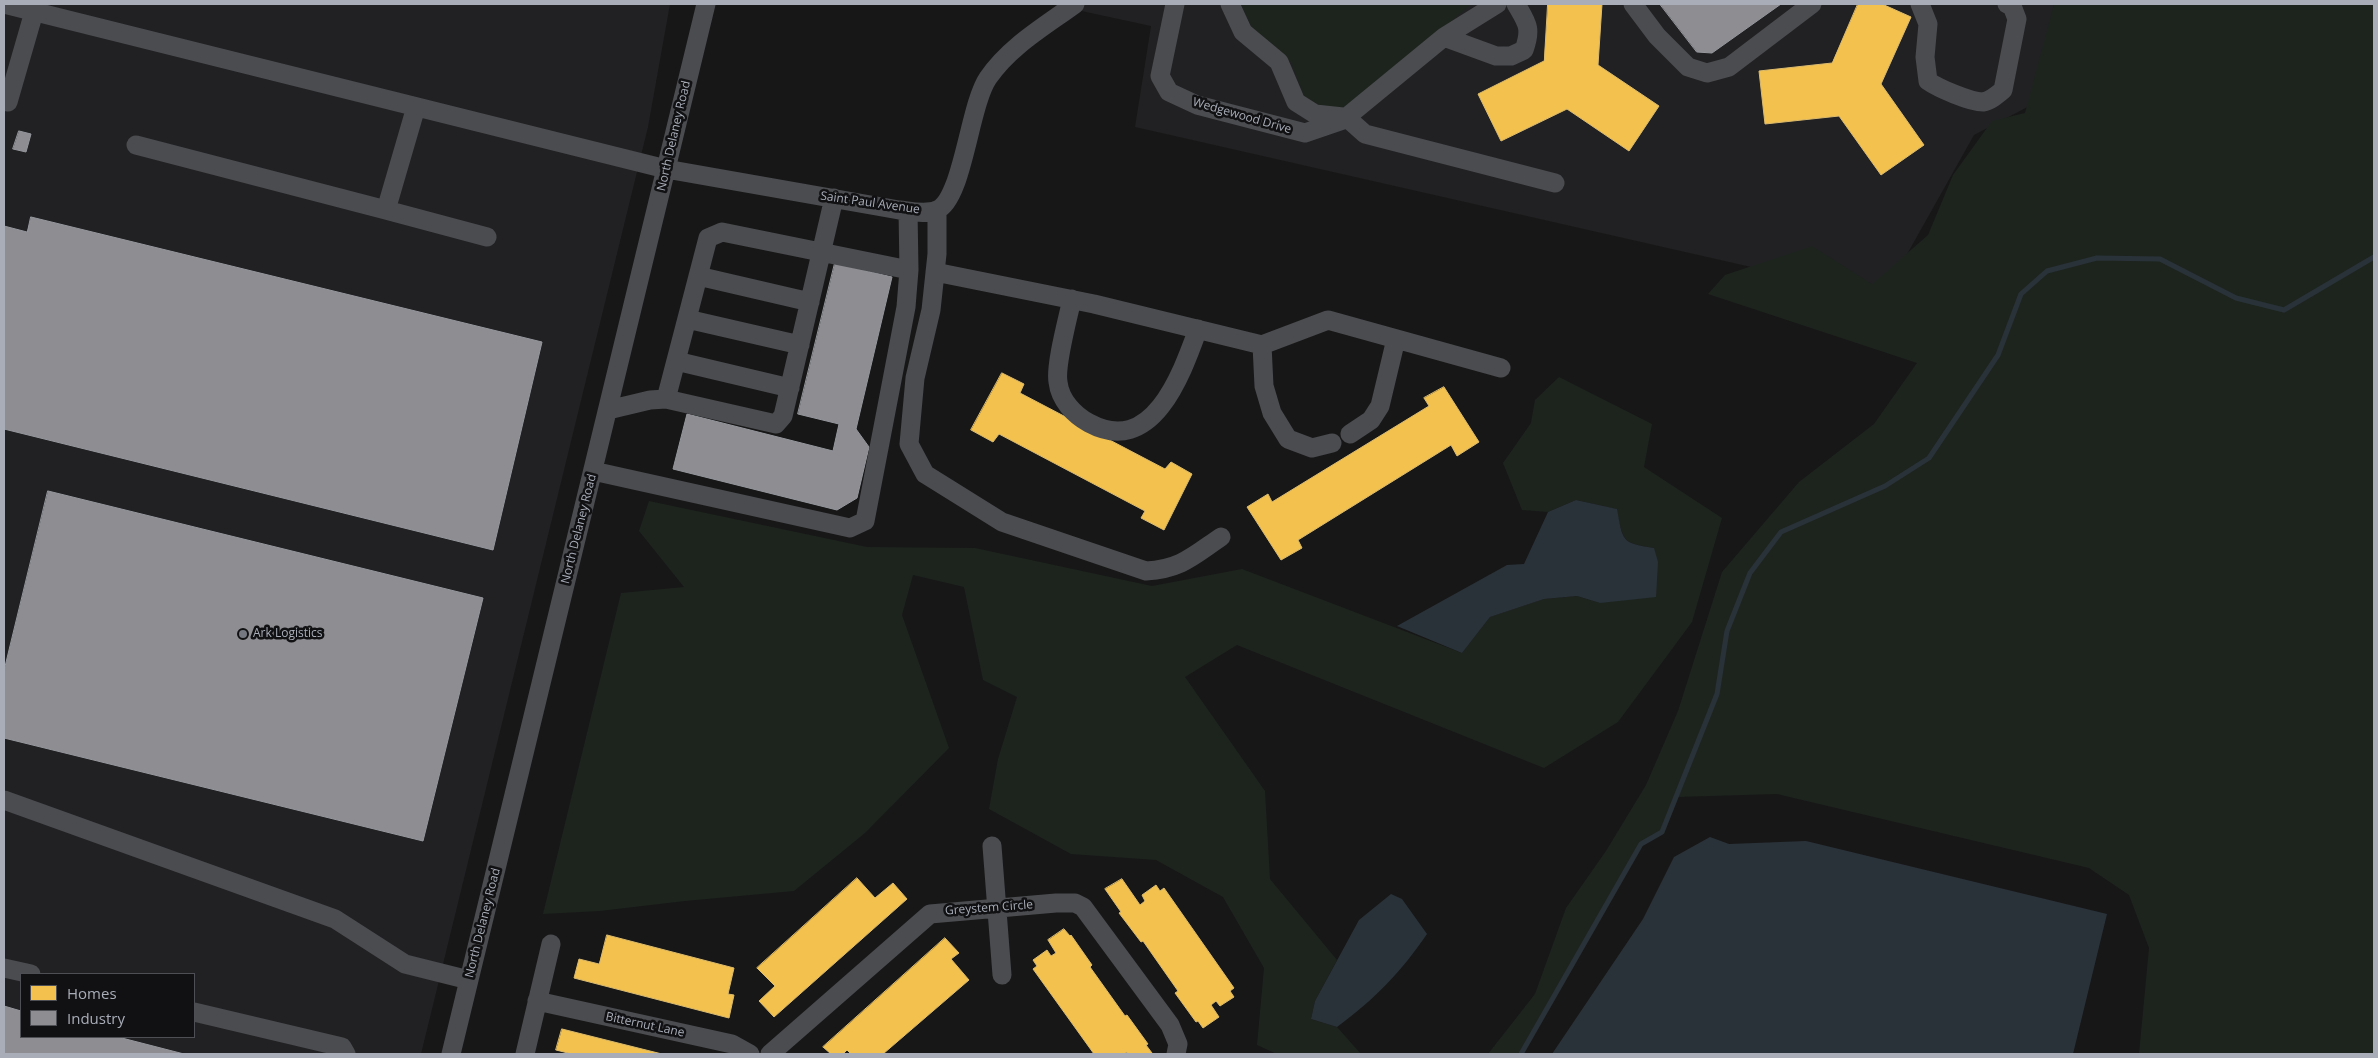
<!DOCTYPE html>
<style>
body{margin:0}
#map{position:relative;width:2378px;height:1058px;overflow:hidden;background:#171717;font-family:"Open Sans",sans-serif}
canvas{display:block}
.frame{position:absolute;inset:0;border:5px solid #a8adb8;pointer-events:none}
.legend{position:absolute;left:20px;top:973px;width:175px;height:65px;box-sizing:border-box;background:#111113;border:1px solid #4d4f55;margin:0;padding:6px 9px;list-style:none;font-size:15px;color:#a8adb8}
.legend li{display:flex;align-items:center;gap:10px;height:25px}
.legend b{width:25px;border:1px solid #4d4f55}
</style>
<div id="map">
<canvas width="2378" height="1058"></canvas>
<div class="frame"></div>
<ul class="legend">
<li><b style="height:14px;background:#f2c14e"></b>Homes</li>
<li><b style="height:14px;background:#8d8d92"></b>Industry</li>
</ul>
</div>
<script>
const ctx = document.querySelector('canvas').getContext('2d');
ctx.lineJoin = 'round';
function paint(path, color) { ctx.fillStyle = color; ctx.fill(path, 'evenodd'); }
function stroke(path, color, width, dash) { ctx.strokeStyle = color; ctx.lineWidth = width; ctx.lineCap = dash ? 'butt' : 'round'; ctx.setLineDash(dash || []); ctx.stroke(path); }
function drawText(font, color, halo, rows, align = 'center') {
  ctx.font = font + ' "Open Sans",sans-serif'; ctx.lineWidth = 5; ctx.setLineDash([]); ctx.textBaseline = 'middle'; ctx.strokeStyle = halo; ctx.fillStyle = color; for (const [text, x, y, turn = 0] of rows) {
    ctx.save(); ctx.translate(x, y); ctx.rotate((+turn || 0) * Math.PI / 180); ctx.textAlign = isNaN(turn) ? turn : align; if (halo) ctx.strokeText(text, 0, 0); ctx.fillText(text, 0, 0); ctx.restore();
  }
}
const built = new Path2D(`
 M4,4H670L648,127L421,1054H4ZM21,974H194V1037H21Z
 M1049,4H2054L2039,101L1974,135L1883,297L1135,127L1151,26Z`);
const green = new Path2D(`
 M1241,4H1472L1345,108L1323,107L1304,96L1291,62L1252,28Z
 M2054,4H2374V1054H2139L2149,948L2129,895L2089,868L1777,794L1677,797L1662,832L1641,844L1521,1054H1488L1535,994L1566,908L1606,851L1646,785L1678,711L1722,572L1799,482L1874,424L1917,363L1708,294L1725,275L1812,246L1872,284L1928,235L1953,175L1992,121L2025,113Z
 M1559,377L1652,424L1644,467L1722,518L1692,622L1618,722L1544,768L1237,645L1185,677L1265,791L1270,879L1337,960L1315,1001L1311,1019L1337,1027L1361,1054H1277L1257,1045L1264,968L1223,897L1156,860L1071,854L989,809L998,759L1017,697L983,680L964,587L913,575L902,615L949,748L865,833L794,891L685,901L600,911L543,914L621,593L684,587L639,531L649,501L867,547L975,548L1152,586L1242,569L1462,653L1490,617L1544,599L1577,596L1600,603L1654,548C1621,543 1624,541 1616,509L1576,500L1548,512L1522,510L1503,463L1531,423L1535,400Z`);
const water = new Path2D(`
 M1576,500L1617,509C1623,541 1621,543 1654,548L1658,562L1656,597L1600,603L1577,596L1544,599L1490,617L1462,653L1397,626L1507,565L1524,564L1548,512Z
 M1710,837L1729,844L1806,841L2107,914L2073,1054H1552L1643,919L1674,857Z
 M1391,894L1402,899L1427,934C1401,972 1375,999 1337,1027L1311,1019L1315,1001L1359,920Z`);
const homes = new Path2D(`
 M1548,4H1602L1598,65L1659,106L1629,151L1567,109L1501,141L1478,94L1544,61Z
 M1858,4H1882L1911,17L1881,84L1924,145L1881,175L1839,116L1765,124L1759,71L1832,63Z
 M1002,373L1024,384L1020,393L1165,469L1171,462L1192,474L1164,530L1141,518L1145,511L999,434L993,442L971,430Z
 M1444,387L1479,442L1457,456L1451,445L1298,540L1302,548L1281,560L1247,507L1268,494L1272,502L1429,406L1424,398Z
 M857,878L875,898L893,883L907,899L774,1017L759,1001L775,986L757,968Z
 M1122,879L1140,905L1145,901L1142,895L1156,885L1160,891L1164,888L1234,988L1230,991L1234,997L1220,1006L1216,1001L1211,1005L1219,1017L1203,1028L1198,1021L1196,1022L1175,993L1178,991L1143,941L1141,942L1119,913L1121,912L1105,889Z
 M1064,929L1070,936L1071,935L1092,965L1090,967L1125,1016L1127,1015L1148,1044L1146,1045L1152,1053L1149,1054H1129L1127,1052L1124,1054H1094L1033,969L1037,966L1033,960L1047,950L1051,956L1056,953L1048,940Z
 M607,935L734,968L728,994L734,995L729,1018L574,978L579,959L599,964Z
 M945,938L959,953L951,959L969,980L883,1054H851L847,1050L843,1054H831L823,1047Z
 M562,1029L662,1054H572L556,1050Z`);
const industry = new Path2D(`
 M1660,4H1781L1712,53L1697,52Z
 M19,131L31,134L26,152L13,149Z
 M31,217L542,342L493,550L4,429V226L27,232Z
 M835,263L892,277L856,429L869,447L857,498L837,510L673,469L687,414L833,451L839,424L798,414Z
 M48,491L483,598L423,841L4,738V671Z
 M4,1006L21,1011V1037H118L184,1054H4Z`);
const stream = new Path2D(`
 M1521,1054L1641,844L1662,832L1717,694L1727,631L1750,573L1781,532L1885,486L1929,458L1998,355L2021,294L2047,271L2097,258L2160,259L2236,298L2284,310L2374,257`);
const minor = new Path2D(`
 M4,4L666,169L899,210C910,211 926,215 937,210C963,199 969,106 988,78C1010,46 1045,26 1075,4
 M1175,4L1160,76L1169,92L1197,105L1305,133L1343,120L1444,37L1496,56H1511L1524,50C1532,28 1527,23 1516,4
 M1230,4L1243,32L1279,62L1296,102L1315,114L1343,117
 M1633,4L1657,36L1688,67L1707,73L1729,67L1812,4
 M1920,4L1928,24L1925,57L1928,81C1938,88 1970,102 1983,102C1990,101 1997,95 2003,90L2017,19L2012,6L2007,4
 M1444,37L1497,4
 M4,101L8,102L34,12
 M1346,117L1365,134L1555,183
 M136,145L386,210L416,107
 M386,210L487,237
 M937,210V254L931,310L915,378L909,444L925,474L1002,522L1146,571C1181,569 1193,556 1221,537
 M908,211L909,270
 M935,272L1094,304L1262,345L1328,320L1501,368
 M698,276L810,302
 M1072,299C1068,318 1055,365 1058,382C1060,400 1074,415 1089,423C1152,457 1181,376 1198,329
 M687,319L800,345
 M1262,345L1264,386L1272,413L1288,439L1312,448L1332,443
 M676,361L790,388
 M608,410L650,400L666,399L776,424L783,416L834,198
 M1350,434L1371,420L1380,406L1396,339
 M593,471L850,528L865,521L906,307L909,270L722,232L708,238L666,399
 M4,800L335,919L405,964L469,980
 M992,846L1002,975
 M4,968L31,974
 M537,1001L732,1044L750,1054
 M194,1012L342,1047L346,1054
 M451,1054L706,4
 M525,1054L551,944
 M770,1054L930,914L1056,903H1075L1083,907L1170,1025L1178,1044L1176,1054`);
const markers = [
 [243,634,5,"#757880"]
];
const streetNames = [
 ["Wedgewood Drive",1242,116,16],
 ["North Delaney Road",674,136,-77],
 ["Saint Paul Avenue",870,203,8],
 ["North Delaney Road",579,529,-76],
 ["Greystem Circle",989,908,-4],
 ["North Delaney Road",483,923,-76],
 ["Bitternut Lane",645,1025,12]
];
const poiNames = [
 ["Ark Logistics",253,634]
];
paint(built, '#212123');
paint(green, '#1d241e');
paint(water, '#2a3239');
paint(homes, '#f2c14e');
stroke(homes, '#dcbb6e', 1);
paint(industry, '#8d8d92');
stroke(industry, '#95979d', 1);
stroke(stream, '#2a3239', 5);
stroke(minor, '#4b4c50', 19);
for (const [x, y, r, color] of markers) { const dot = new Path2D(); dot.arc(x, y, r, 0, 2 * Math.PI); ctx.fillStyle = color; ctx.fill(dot); stroke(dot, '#111113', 2); }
drawText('12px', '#a8adb8', '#111113', streetNames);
drawText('12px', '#a8adb8', '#111113', poiNames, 'left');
</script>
